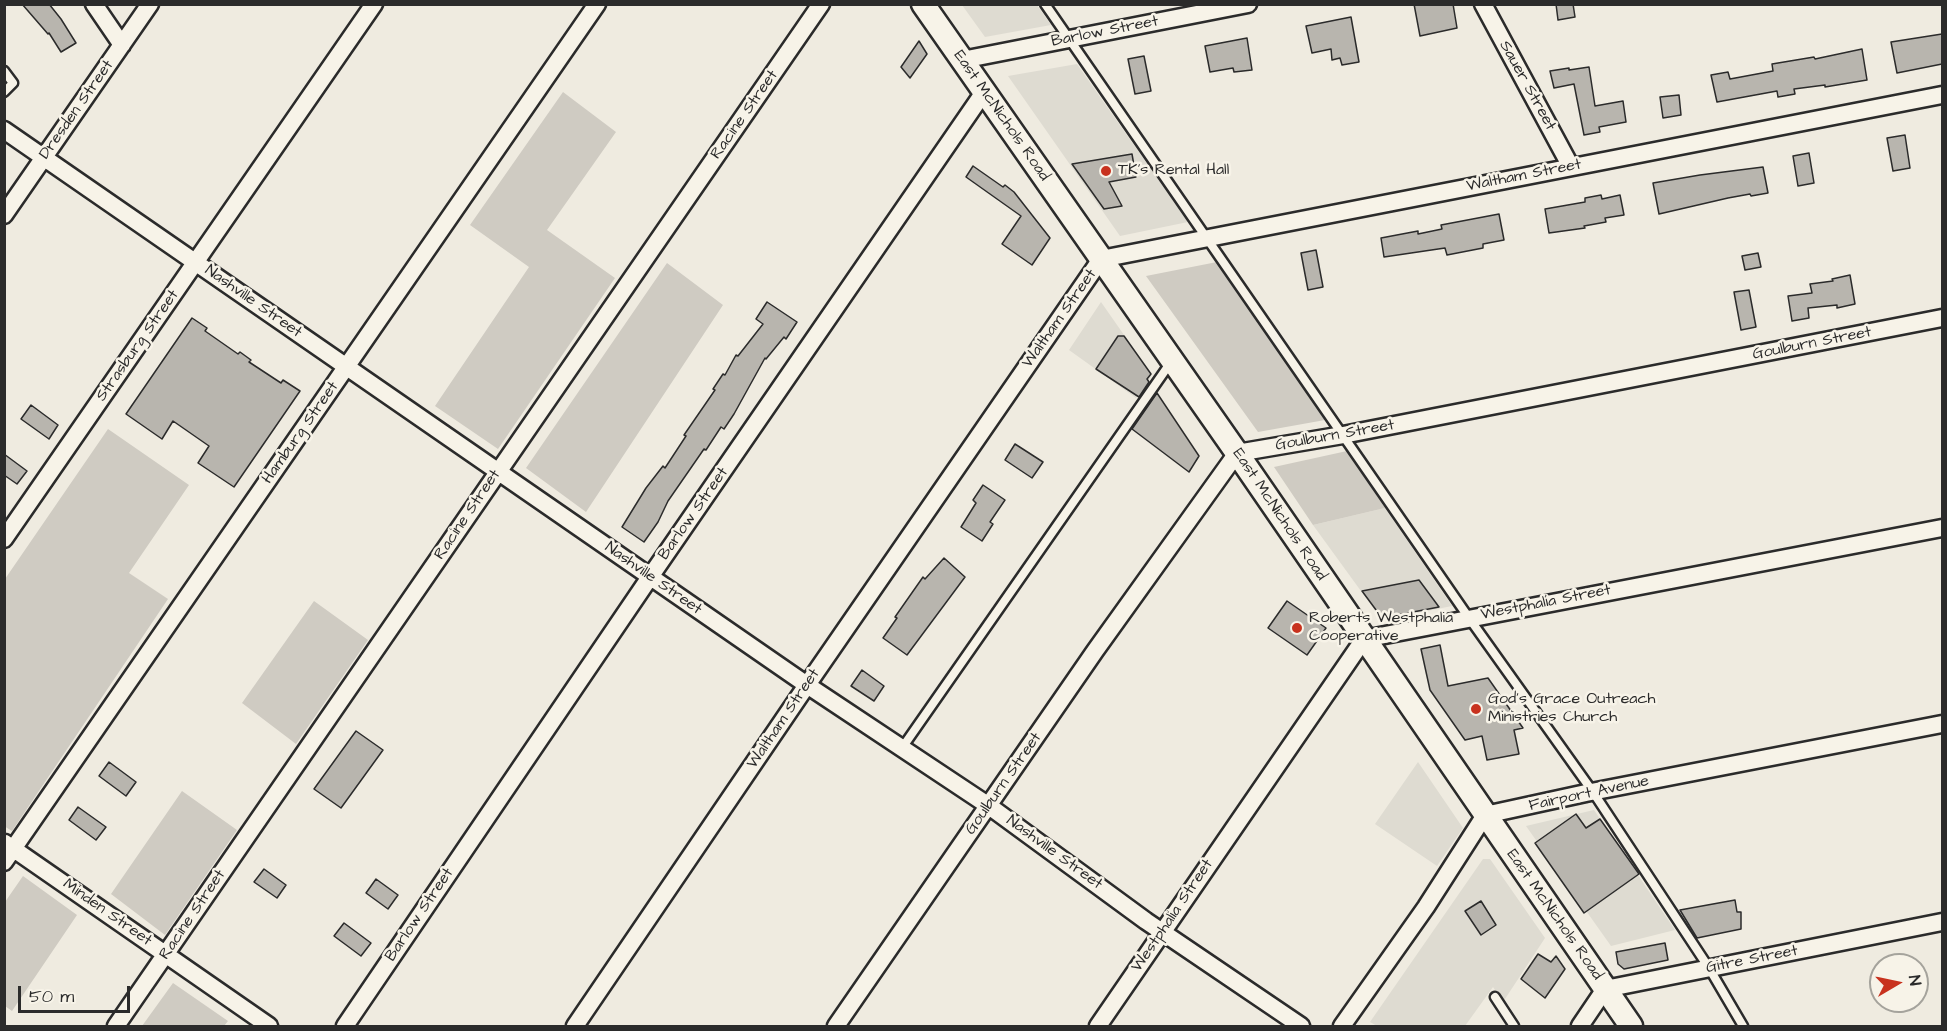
<!DOCTYPE html>
<style>
body{margin:0}
#map{position:relative;width:1947px;height:1031px;overflow:hidden;background:#efebe0;font-family:"Architects Daughter",sans-serif}
canvas{display:block}
.frame{position:absolute;inset:0;border:6px solid #2b2b2b;pointer-events:none}
.north{position:absolute;left:1869px;top:953px;width:60px;height:60px;box-sizing:border-box;background:#f7f3e8;border:2px solid #a5a39c;border-radius:50%;rotate:81deg;font-size:16px;font-weight:700;line-height:24px;text-align:center;color:#2b2b2b}
.north::after{content:'';display:block;margin:auto;width:21px;height:27px;background:#c8321e;clip-path:polygon(50% 0,100% 100%,50% 72%,0 100%)}
.scale{position:absolute;left:18px;top:986px;width:112px;height:27px;box-sizing:border-box;border:3px solid #2b2b2b;border-top:0;padding-left:8px;font-size:18px;line-height:21px;white-space:nowrap;color:#2b2b2b;-webkit-text-stroke:4px #f7f3e8;paint-order:stroke}
</style>
<div id="map">
<canvas width="1947" height="1031"></canvas>
<div class="frame"></div>
<div class="north">N</div>
<div class="scale">50 m</div>
</div>
<script>
const ctx = document.querySelector('canvas').getContext('2d');
ctx.lineJoin = 'round';
function paint(path, color) { ctx.fillStyle = color; ctx.fill(path, 'evenodd'); }
function stroke(path, color, width, dash) { ctx.strokeStyle = color; ctx.lineWidth = width; ctx.lineCap = dash ? 'butt' : 'round'; ctx.setLineDash(dash || []); ctx.stroke(path); }
function drawText(font, color, halo, rows, align = 'center') {
  ctx.font = font + ' "Architects Daughter",sans-serif'; ctx.lineWidth = 5; ctx.setLineDash([]); ctx.textBaseline = 'middle'; ctx.strokeStyle = halo; ctx.fillStyle = color; for (const [text, x, y, turn = 0] of rows) {
    ctx.save(); ctx.translate(x, y); ctx.rotate((+turn || 0) * Math.PI / 180); ctx.textAlign = isNaN(turn) ? turn : align; if (halo) ctx.strokeText(text, 0, 0); ctx.fillText(text, 0, 0); ctx.restore();
  }
}
const built = new Path2D(`
 M962,5H1037L1051,25L985,37Z
 M1077,64L1188,222L1120,236L1008,76Z
 M1101,302L1152,375L1136,398L1069,350Z
 M1385,508L1452,606L1382,620L1313,525Z
 M1418,762L1463,828L1437,866L1375,824Z
 M1594,810L1675,930L1611,946L1526,826Z
 M1483,859H1490L1545,938L1503,1002L1493,987L1465,1026H1377L1370,1022Z`);
const green = new Path2D(`
 M563,92L616,132L547,230L615,278L498,449L435,406L529,267L470,225Z
 M1217,262L1325,420L1258,432L1146,276Z
 M667,263L723,305L586,512L526,468Z
 M108,429L189,485L129,573L168,599L12,831L4,826L5,579Z
 M1347,451L1385,508L1313,525L1274,467Z
 M314,601L368,640L296,744L242,703Z
 M182,791L237,830L165,935L111,894Z
 M23,876L77,915L12,1011L5,1006V902Z
 M173,983L228,1021L224,1026H142Z`);
const building = new Path2D(`
 M22,4H49L61,19L76,43L61,52L49,33L48,34Z
 M1414,4H1453L1457,28L1420,36Z
 M1556,4H1573L1575,17L1558,20Z
 M1351,17L1359,62L1342,65L1340,58L1332,60L1331,49L1312,53L1306,26Z
 M1942,34V64L1897,73L1891,42Z
 M1247,38L1252,70L1234,72L1233,68L1210,72L1205,46Z
 M919,41L927,54L910,78L901,67Z
 M1862,49L1867,80L1825,87V85L1794,89L1795,94L1778,97L1777,91L1717,102L1711,75L1728,72L1730,79L1773,71L1772,64L1814,57L1815,59Z
 M1144,56L1151,91L1135,94L1128,59Z
 M1589,67L1595,106L1623,101L1626,122L1599,127L1600,132L1584,135L1574,84L1554,88L1550,71L1569,68V70Z
 M1679,95L1681,115L1663,118L1660,97Z
 M1905,135L1910,168L1893,171L1887,138Z
 M1809,153L1814,183L1798,186L1793,156Z
 M1132,154L1136,177L1109,182L1122,206L1104,209L1072,164Z
 M973,166L1003,187L1005,185L1014,192L1050,238L1032,265L1002,244L1021,216L966,177Z
 M1763,167L1768,193L1751,196L1750,194L1728,198L1659,214L1653,183L1700,175Z
 M1601,195L1602,199L1620,195L1624,215L1605,218L1606,222L1584,226L1585,228L1549,233L1545,209L1585,202V198Z
 M1499,214L1504,240L1483,244V248L1447,255L1445,248L1384,257L1381,238L1418,231V234L1442,229L1441,225Z
 M1316,250L1323,287L1308,290L1301,253Z
 M1758,253L1761,267L1745,270L1742,256Z
 M1850,275L1855,304L1837,308V305L1808,308L1809,318L1792,321L1788,296L1812,293L1810,284L1833,281L1832,279Z
 M1749,290L1756,327L1741,330L1734,292Z
 M767,302L797,322L786,339L784,337L766,359L765,358L734,414L724,429L721,427L706,450L704,449L668,501L658,522L644,542L622,527L646,488L663,466L665,468L686,436L684,435L715,390L713,389L723,374L725,375L736,355L738,356L763,324L756,319Z
 M192,318L207,328L205,331L238,354L240,352L251,360L249,362L281,383L283,380L300,391L234,487L198,463L209,446L173,421L162,439L126,414Z
 M1118,336H1124L1151,374L1147,379L1149,382L1139,397L1096,369Z
 M1157,393L1199,456L1189,472L1132,429Z
 M31,405L58,425L49,439L21,419Z
 M1015,444L1043,462L1032,478L1005,460Z
 M4,454L27,471L17,484L4,475Z
 M983,485L1005,500L990,522L993,524L982,541L961,527L976,503L973,500Z
 M944,558L965,577L907,655L883,638L897,618L895,617L923,577L925,579Z
 M1419,580L1439,607L1382,618L1362,591Z
 M1287,601L1326,628L1307,655L1268,628Z
 M1440,645L1448,686L1488,678L1523,728L1514,730L1519,754L1487,760L1482,736L1465,740L1430,690L1421,649Z
 M862,670L884,686L874,701L851,686Z
 M356,731L383,750L341,808L314,789Z
 M109,762L136,782L126,796L99,776Z
 M78,807L106,827L96,840L69,820Z
 M1576,814L1586,828L1600,819L1639,874L1584,913L1535,843Z
 M264,869L286,885L277,898L254,882Z
 M376,879L398,895L388,909L366,893Z
 M1735,900L1737,912H1741V929L1697,938L1680,910Z
 M1481,901L1496,925L1481,935L1465,911Z
 M344,923L371,943L361,956L334,936Z
 M1665,943L1668,960L1624,969L1618,964L1616,952Z
 M1538,954L1551,962L1556,956L1565,969L1545,998L1521,979Z`);
const lane = new Path2D(`
 M1045,4L1469,618L1593,792L1709,968L1743,1026
 M4,71L13,83L4,92
 M902,748L1171,362
 M1495,997L1514,1026`);
const street = new Path2D(`
 M94,4L122,45
 M1483,4L1571,167
 M962,60L1248,4
 M4,130L807,685L989,806L1146,921L1301,1026
 M4,215L150,4
 M4,539L374,4
 M5,843L269,1026
 M4,862L597,4
 M116,1026L821,4
 M345,1026L650,577L984,92
 M575,1026L807,685L1101,259L1942,95
 M836,1026L1095,651L1237,453L1343,435L1942,318
 M1098,1026L1364,639L1942,528
 M1342,1026L1426,907L1485,815L1586,793L1942,724
 M1580,1026L1605,989L1942,922`);
const secondary = new Path2D(`
 M923,4L1237,453L1631,1026`);
const markers = [
 [1106,171,6,"#c8321e"],
 [1297,628,6,"#c8321e"],
 [1476,709,6,"#c8321e"]
];
const streetNames = [
 ["Barlow Street",1105,32,-11],
 ["Sauer Street",1527,86,61],
 ["Dresden Street",77,110,-55],
 ["Racine Street",745,115,-55],
 ["East McNichols Road",1001,116,55],
 ["Waltham Street",1524,176,-11],
 ["Nashville Street",253,302,35],
 ["Waltham Street",1060,319,-55],
 ["Goulburn Street",1812,344,-11],
 ["Strasburg Street",138,346,-55],
 ["Hamburg Street",301,433,-55],
 ["Goulburn Street",1335,436,-10],
 ["Barlow Street",694,514,-55],
 ["Racine Street",468,515,-56],
 ["East McNichols Road",1279,515,56],
 ["Nashville Street",653,579,35],
 ["Westphalia Street",1546,603,-11],
 ["Waltham Street",784,719,-56],
 ["Goulburn Street",1004,784,-55],
 ["Fairport Avenue",1589,794,-12],
 ["Nashville Street",1054,853,36],
 ["Minden Street",107,913,35],
 ["Racine Street",193,915,-56],
 ["Barlow Street",420,915,-56],
 ["East McNichols Road",1554,915,55],
 ["Westphalia Street",1173,916,-56],
 ["Gitre Street",1752,960,-11]
];
const poiNames = [
 ["TK's Rental Hall",1118,171],
 ["Roberts Westphalia",1309,619],
 ["Cooperative",1309,637],
 ["God's Grace Outreach",1488,700],
 ["Ministries Church",1488,718]
];
paint(built, '#dedbd1');
paint(green, '#cfcbc2');
paint(building, '#b8b5ae');
stroke(building, '#2b2b2b', 1.5);
stroke(lane, '#2b2b2b', 13);
stroke(street, '#2b2b2b', 21);
stroke(secondary, '#2b2b2b', 27);
stroke(lane, '#f7f3e8', 8);
stroke(street, '#f7f3e8', 16);
stroke(secondary, '#f7f3e8', 22);
for (const [x, y, r, color] of markers) { const dot = new Path2D(); dot.arc(x, y, r, 0, 2 * Math.PI); ctx.fillStyle = color; ctx.fill(dot); stroke(dot, '#f7f3e8', 2); }
drawText('16px', '#2b2b2b', '#f7f3e8', streetNames);
drawText('16px', '#2b2b2b', '#f7f3e8', poiNames, 'left');
</script>
